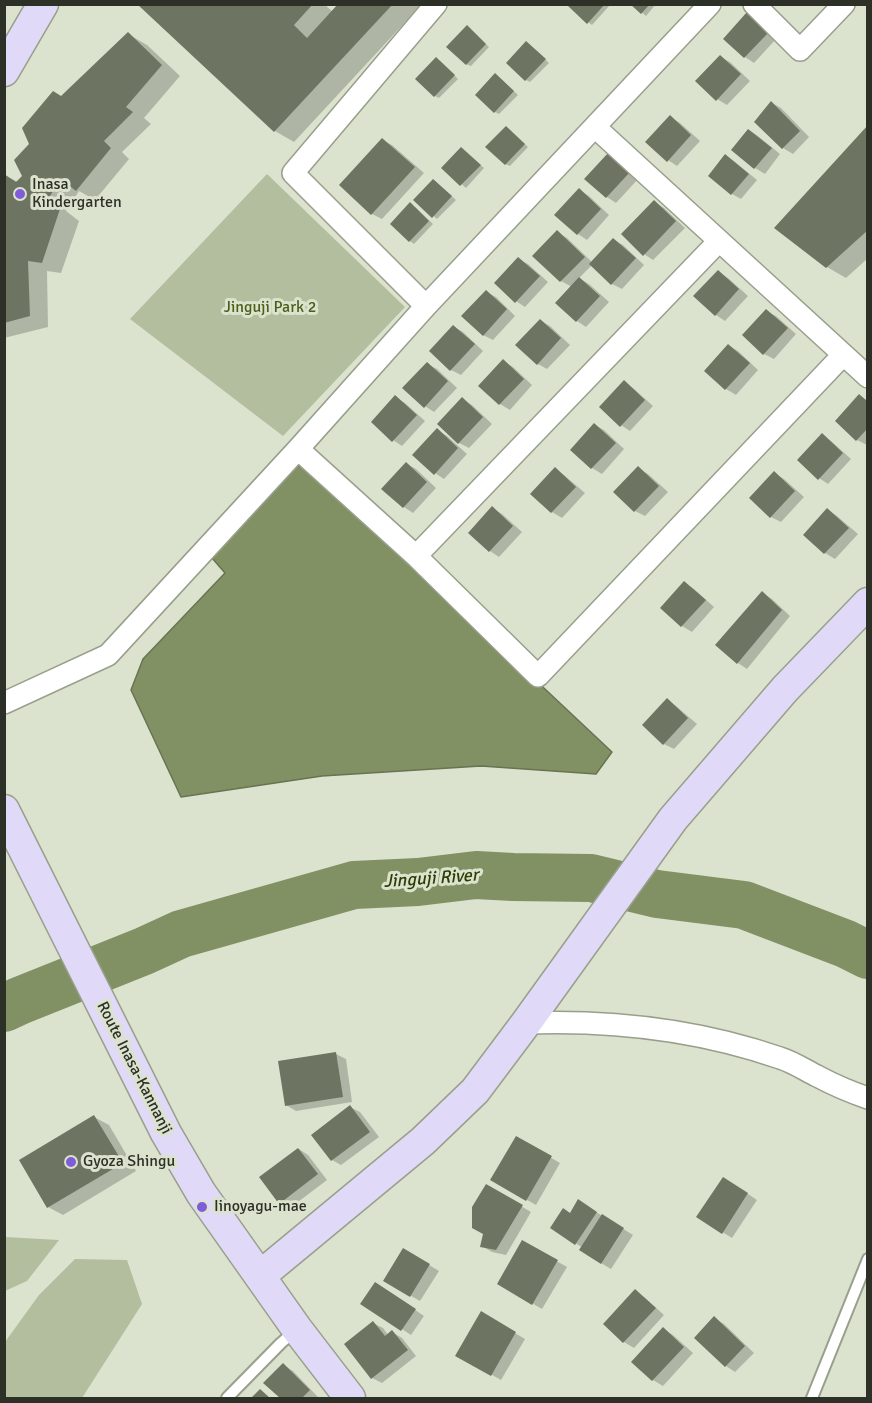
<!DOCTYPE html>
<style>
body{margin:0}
#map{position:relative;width:872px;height:1403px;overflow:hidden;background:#dbe3ce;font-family:Signika,sans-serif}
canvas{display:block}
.frame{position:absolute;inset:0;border:6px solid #2d3027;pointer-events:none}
</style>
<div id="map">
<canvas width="872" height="1403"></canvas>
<div class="frame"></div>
</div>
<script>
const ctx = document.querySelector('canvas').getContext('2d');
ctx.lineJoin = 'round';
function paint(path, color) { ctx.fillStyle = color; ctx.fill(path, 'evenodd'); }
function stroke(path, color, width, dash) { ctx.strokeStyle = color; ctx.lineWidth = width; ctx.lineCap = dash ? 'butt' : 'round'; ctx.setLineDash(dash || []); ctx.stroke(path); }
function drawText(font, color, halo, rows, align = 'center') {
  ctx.font = font + ' Signika,sans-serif'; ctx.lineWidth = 6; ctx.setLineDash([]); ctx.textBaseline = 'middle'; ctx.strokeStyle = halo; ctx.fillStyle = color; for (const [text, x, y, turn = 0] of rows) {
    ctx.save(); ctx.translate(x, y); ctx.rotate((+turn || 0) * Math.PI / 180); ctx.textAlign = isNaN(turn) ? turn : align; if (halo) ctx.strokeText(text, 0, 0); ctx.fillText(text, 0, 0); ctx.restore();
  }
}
const green = new Path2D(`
 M267,174L405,307L283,436L130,319Z
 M4,1237H5L59,1240L27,1281L5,1291Z
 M75,1259L127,1260L142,1304L82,1398H5V1342L39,1295Z`);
const water = new Path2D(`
 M296,465L313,471L612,752L596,774L481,766L322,776L181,797L131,690L143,659L225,573L212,558Z`);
const shadow = new Path2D(`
 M139,4H324L333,12L340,4H422L294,142L275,131Z
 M571,4H610V5L592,25L588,22Z
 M632,4H656L646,16Z
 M748,14L777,38L754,63L745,57Z
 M471,30L489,47L471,66L466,64Z
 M128,34L147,45L180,76L144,118L151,124L122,152L129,159L95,200L79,191L66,211L79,221L61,273L47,271L48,327L4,338V175L18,182L24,176L31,144L61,98Z
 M531,46L549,63L530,82L526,80Z
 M720,57L730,62L750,81L727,105L717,99Z
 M440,61L458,79L439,98L435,96Z
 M500,78L518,95L499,114L495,112Z
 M772,103L781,108L809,137L793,154L783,148L756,122Z
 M670,117L680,123L700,141L677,166L668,160Z
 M506,127L528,147L510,166L505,164Z
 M868,128V258L846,278L827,267Z
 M749,130L758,136L780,154L765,174L755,168L733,150Z
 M382,140L392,145L424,173L382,219L372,214L341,185Z
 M462,149L484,168L466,188L443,168Z
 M609,154L639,178L616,203L607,197Z
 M726,156L735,162L757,180L741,199L732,194Z
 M434,180L456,200L437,219L415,200Z
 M579,190L589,196L609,215L587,240L578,234Z
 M654,202L664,208L685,228L653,260L644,254Z
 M415,207L433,224L414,244L410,241Z
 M557,232L567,238L593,263L614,240L623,245L644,265L622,289L612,284L592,265L579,278L589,284L609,302L586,327L577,321L557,303L572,287L561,281L535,256Z
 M518,259L528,264L548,282L525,307L516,301Z
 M718,272L728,278L748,296L725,321L716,315Z
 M486,292L496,297L515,316L493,340L483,335Z
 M766,311L776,316L796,334L774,359L764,354Z
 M541,321L550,326L570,345L547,369L538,364Z
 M454,327L463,332L483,351L461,375L451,370L431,351Z
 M729,346L738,351L758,370L736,395L726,389L706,371Z
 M503,361L513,367L532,385L510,410L500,404L480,386Z
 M427,364L437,369L457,388L434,412L425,406Z
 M624,382L633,388L653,406L630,431L621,425Z
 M860,396L868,401L867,445L857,440Z
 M395,397L405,403L425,421L402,446L393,440Z
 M462,399L472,405L492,424L469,448L459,443L439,424Z
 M595,425L604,430L624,449L602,474L592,468L572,450Z
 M437,430L447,436L467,454L444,479L435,473Z
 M822,435L831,441L851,459L828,484L819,478Z
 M407,464L416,469L436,488L413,513L404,507L384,488Z
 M638,468L648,474L668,492L645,516L635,511Z
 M555,469L564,475L585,493L562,518L552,512L532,494Z
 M774,473L784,479L804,497L781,522L771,517L751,498Z
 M492,508L502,514L522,532L499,557L490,551Z
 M828,510L837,516L858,534L835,559L825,553L805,535Z
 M685,583L694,589L714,607L692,632L682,626L662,608Z
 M762,593L772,599L790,616L747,669L738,663Z
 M667,700L676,706L697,724L674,749L664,744Z
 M336,1054L346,1059L352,1102L296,1111L286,1105Z
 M350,1107L360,1112L379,1137L341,1165L332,1160Z
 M94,1117L109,1125L136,1171L63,1215L48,1207Z
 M517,1138L560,1163L536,1205L492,1180Z
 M299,1149L308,1155L327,1180L290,1208L280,1203Z
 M733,1184L757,1200L732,1238L698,1217Z
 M487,1186L531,1212L506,1255L492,1252L482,1246L485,1233Z
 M588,1207L633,1235L611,1269L601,1263L583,1248L552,1228L570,1214Z
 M523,1242L567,1267L542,1309L499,1284Z
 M404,1250L439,1271L420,1301L385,1281Z
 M385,1289L424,1316L411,1335L402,1329Z
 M635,1291L644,1297L664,1315L634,1348L624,1342L605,1324Z
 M481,1313L525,1339L501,1380L457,1355Z
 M714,1318L724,1324L754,1353L735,1372L726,1366Z
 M373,1323L383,1328L388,1335L392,1332L402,1338L416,1356L382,1383L372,1378Z
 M663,1329L673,1335L693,1353L663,1386L653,1380L633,1362Z
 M283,1365L293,1371L318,1397L317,1398H282L266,1383Z`);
const river = new Path2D(`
 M4,1008L19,1001L144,951L181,934L354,885L418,882L476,875L513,877L591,878L657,894L744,905L846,944L868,955`);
const building = new Path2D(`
 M137,4H313L294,25L307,38L338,4H393L274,132Z
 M569,4H605L587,24L568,6Z
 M630,4H650L641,14Z
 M747,12L769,32L744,58L723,39Z
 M467,25L486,44L466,65L446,47Z
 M128,32L162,65L126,107L133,112L104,141L111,148L76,191L61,179L48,199L60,209L42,263L28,261L30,316L4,323V174L16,182L22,176L14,160L29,144L22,128L53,91L61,96Z
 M526,41L546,59L525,81L506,63Z
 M720,55L741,74L716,101L695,81Z
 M436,57L455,75L434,97L415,79Z
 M495,73L514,91L494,113L475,95Z
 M771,101L800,131L782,149L754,122Z
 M670,115L691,135L667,162L645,142Z
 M868,125V230L826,268L774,228Z
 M506,126L525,144L505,165L485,147Z
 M748,129L772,148L754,169L731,150Z
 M382,138L415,167L371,215L339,185Z
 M461,147L481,165L460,186L441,168Z
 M609,152L630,172L606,198L584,179Z
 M725,154L749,174L731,195L708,176Z
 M433,179L452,196L432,218L413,200Z
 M579,188L601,209L577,235L554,215Z
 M654,200L676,221L643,256L621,234Z
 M410,202L429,221L409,242L390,224Z
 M557,230L585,257L560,282L532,256Z
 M613,238L636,258L611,285L589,264Z
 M518,257L540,276L515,303L494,283Z
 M718,270L739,289L715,316L693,296Z
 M579,277L600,296L576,322L555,303Z
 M486,290L507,309L483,336L461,316Z
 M766,309L788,328L763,355L742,335Z
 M540,319L561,338L537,365L515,345Z
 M453,325L475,344L450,371L429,351Z
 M728,344L750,363L725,390L704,371Z
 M503,359L524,379L499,405L478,386Z
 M427,362L448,381L424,408L402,388Z
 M624,380L645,400L620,427L599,407Z
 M859,394L868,402V428L856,441L835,421Z
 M395,395L417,415L392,442L371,422Z
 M462,397L483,417L458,444L437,424Z
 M594,423L616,443L591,469L570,450Z
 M437,428L458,448L434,475L412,455Z
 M822,433L843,453L818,480L797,460Z
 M406,462L427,482L403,508L381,489Z
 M638,466L659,486L634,512L613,492Z
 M555,467L576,487L551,513L530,494Z
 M774,471L795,491L770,518L749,498Z
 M492,506L513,526L489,552L468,533Z
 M827,508L849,528L824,554L803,535Z
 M684,581L706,600L681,627L660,608Z
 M762,591L782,610L737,664L715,645Z
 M667,698L688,718L663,745L642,725Z
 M336,1052L343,1097L285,1106L278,1061Z
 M350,1105L370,1132L331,1161L311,1135Z
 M94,1115L123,1163L47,1208L19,1160Z
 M516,1136L552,1156L526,1201L490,1180Z
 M298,1148L318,1174L279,1204L259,1177Z
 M723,1177L748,1193L722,1234L696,1217Z
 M486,1184L523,1205L496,1250L480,1247L483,1234L472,1228V1207Z
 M578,1199L597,1212L575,1245L550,1228L563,1208L570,1213Z
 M602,1214L624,1228L601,1264L579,1250Z
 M522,1240L558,1260L532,1305L497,1284Z
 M403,1248L430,1264L410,1297L383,1281Z
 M375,1282L416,1309L401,1331L360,1304Z
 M635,1289L656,1308L623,1343L603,1324Z
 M481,1311L516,1332L491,1376L455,1356Z
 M714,1316L745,1346L725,1367L694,1338Z
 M373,1321L385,1336L392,1330L408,1350L371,1379L344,1344Z
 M663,1327L684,1347L652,1381L631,1362Z
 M283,1363L310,1390L302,1398H280L263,1383Z
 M260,1389L270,1398H251Z`);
const lane = new Path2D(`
 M227,1398L281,1343L295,1331
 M812,1398L868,1259`);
const street = new Path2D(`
 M754,4L800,50L844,4
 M595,127L868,377
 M426,306L293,173L436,4
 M298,449L416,556L538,676L843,355
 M416,556L719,241
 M4,703L108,655L298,449L426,306L710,4
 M526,1023C611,1020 699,1030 780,1058C793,1062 805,1070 817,1076C834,1085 850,1092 868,1098`);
const secondary = new Path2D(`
 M4,71L43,4
 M4,810L166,1133L201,1193L297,1329L350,1398
 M260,1276L423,1141L475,1091L526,1023L673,819L785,689L868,603`);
const markers = [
 [20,194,6,"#805dd8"],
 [71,1162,6,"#805dd8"],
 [202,1207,6,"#805dd8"]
];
const poiNames = [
 ["Inasa",32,185],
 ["Kindergarten",32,203],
 ["Gyoza Shingu",83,1162],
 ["Iinoyagu-mae",214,1207]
];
const parkNames = [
 ["Jinguji Park 2",270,308]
];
const streetNames = [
 ["Route Inasa-Kannanji",134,1068,63]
];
const waterNames = [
 ["Jinguji River",431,879,-4]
];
paint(green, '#b2be9d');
paint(water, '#819163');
stroke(water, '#687451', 1.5);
paint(shadow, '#0003');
stroke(river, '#819163', 48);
paint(building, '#6d7461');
stroke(lane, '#989f8b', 14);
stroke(street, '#989f8b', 24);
stroke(secondary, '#989f8b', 33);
stroke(lane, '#fff', 10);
stroke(street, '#fff', 21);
stroke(secondary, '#e0d9f8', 30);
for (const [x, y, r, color] of markers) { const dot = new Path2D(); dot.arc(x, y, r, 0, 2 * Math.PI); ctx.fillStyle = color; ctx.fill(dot); stroke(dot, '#dbe3ce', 2); }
drawText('16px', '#2d3027', '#dbe3ce', poiNames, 'left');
drawText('16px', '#4c5f18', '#dbe3ce', parkNames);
drawText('16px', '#2d3027', '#dbe3ce', streetNames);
drawText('italic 18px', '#2f3d05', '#dbe3ce', waterNames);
</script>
